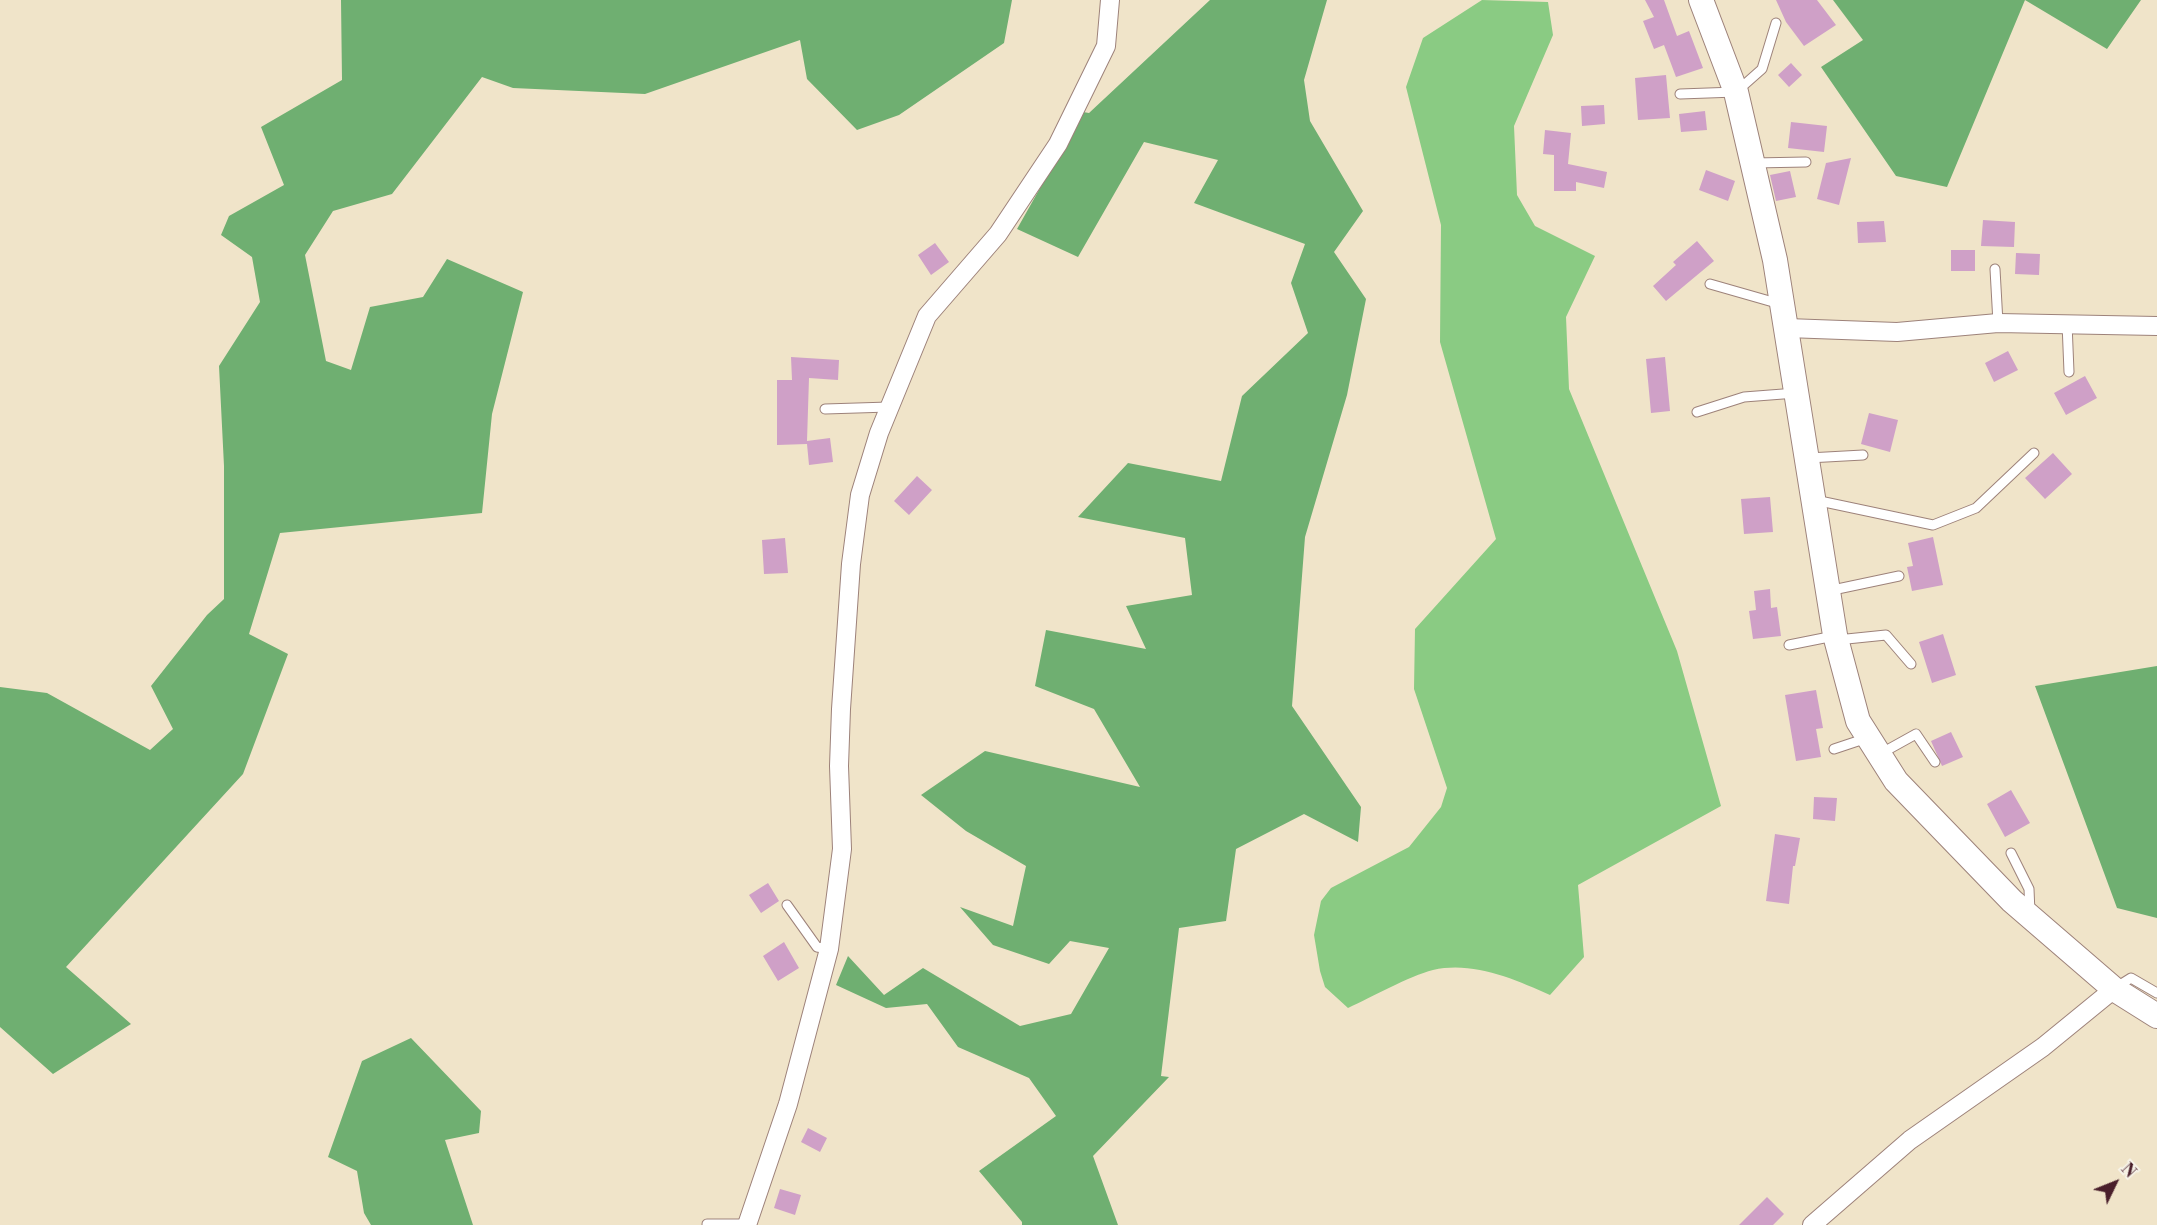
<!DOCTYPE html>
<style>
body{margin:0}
#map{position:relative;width:2157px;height:1225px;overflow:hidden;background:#f0e4c9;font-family:"Libre Bodoni",serif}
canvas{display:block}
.north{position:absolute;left:2085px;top:1153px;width:60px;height:60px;-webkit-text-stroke:4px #f7f3e8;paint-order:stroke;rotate:47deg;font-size:16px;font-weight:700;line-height:24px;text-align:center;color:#4a1f2b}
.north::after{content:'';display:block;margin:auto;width:21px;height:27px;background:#4a1f2b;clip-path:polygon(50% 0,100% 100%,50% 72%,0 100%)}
</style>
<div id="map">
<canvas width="2157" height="1225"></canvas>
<div class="north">N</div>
</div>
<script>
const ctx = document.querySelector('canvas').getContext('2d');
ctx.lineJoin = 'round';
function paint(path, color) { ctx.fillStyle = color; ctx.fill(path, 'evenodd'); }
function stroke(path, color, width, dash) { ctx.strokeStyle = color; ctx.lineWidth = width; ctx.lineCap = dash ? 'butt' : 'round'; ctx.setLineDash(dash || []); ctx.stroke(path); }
const green = new Path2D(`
 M1482,0L1548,2L1553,35L1514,126L1517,195L1535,226L1595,256L1566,317L1569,389L1677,651L1721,806L1578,885L1584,957L1550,995C1514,979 1473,961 1433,970C1409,976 1372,997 1348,1008L1325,987L1320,971L1314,935L1321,901L1331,888L1409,847L1441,807L1447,788L1414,689L1415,629L1496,539L1440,342L1441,225L1406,87L1423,38Z`);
const forest = new Path2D(`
 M341,0H1012L1004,43L899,115L857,130L807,79L800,40L645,94L513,88L482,77L392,194L333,211L305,255L326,361L351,370L370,307L423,297L447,259L523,292L492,414L482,513L280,533L249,634L288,654L243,774L66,967L131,1024L53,1074L0,1027V687L47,693L150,750L173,729L151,686L207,615L224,599V466L219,366L260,302L252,257L221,235L229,216L284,185L261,127L342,80Z
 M1210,0H1327L1304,80L1310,121L1363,211L1334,252L1366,299L1347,395L1305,537L1292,706L1361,807L1358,842L1304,814L1236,849L1226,921L1179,928L1161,1076L1169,1077L1093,1156L1118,1225H1022V1222L979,1171L1056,1116L1029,1078L958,1047L927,1004L886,1008L836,985L848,956L884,995L923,968L1020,1026L1071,1014L1109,948L1070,941L1049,964L993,945L960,907L1013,926L1026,866L966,831L921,795L985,751L1140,787L1094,709L1035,686L1046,630L1146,649L1126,606L1192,595L1185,538L1078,517L1128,463L1221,481L1242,396L1308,333L1291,283L1305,244L1194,203L1218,160L1144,142L1078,257L1017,229L1083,112L1089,113Z
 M1833,0H2141L2107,49L2025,0L1947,187L1896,176L1821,67L1863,40Z
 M2157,666V918L2117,908L2035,686Z
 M411,1038L481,1111L479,1133L445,1140L473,1225H371L364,1213L357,1171L328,1157L362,1061Z`);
const building = new Path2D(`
 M1645,0H1664L1677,36L1689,31L1703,68L1676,77L1664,45L1654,49L1643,21L1654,17Z
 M1776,0H1817L1836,25L1804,46L1786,22Z
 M1791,63L1802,75L1789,87L1778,75Z
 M1666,75L1670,118L1638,120L1635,78Z
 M1604,105L1605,124L1582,126L1581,106Z
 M1705,111L1707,130L1681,132L1679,114Z
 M1791,122L1827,126L1824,152L1788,148Z
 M1545,130L1571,133L1568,164L1607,172L1604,188L1576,182V191H1554V155L1543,154Z
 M1851,158L1839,205L1817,199L1826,163Z
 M1706,170L1735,181L1728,201L1699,190Z
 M1790,171L1796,197L1776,201L1770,175Z
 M1983,220L2015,222L2014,247L1981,246Z
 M1884,221L1886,242L1858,243L1857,222Z
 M1697,241L1714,261L1666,301L1653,286L1676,265L1673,262Z
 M935,243L949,262L931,275L918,255Z
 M1951,250H1975V271H1951Z
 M2016,253L2040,254L2039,275L2015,274Z
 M2008,351L2018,370L1994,382L1985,363Z
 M791,357L839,360L838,380L809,378L807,441L830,438L833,462L809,465L807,444L777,445V380H792Z
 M1665,357L1670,411L1651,413L1646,359Z
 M2085,376L2097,398L2066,415L2054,393Z
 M1869,413L1898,420L1890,452L1861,444Z
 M2053,453L2072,474L2045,499L2025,478Z
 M917,476L932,490L909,515L894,501Z
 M1770,497L1773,532L1744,534L1741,499Z
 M1933,537L1943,585L1912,591L1907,567L1913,566L1908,543Z
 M785,538L788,573L764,574L762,540Z
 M1770,589L1771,608L1777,607L1781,636L1753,639L1749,611L1756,610L1754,591Z
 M1943,634L1956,675L1932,683L1919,642Z
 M1816,690L1823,728L1816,729L1821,757L1796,761L1785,695Z
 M1951,732L1963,757L1942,766L1931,741Z
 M2011,790L2030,823L2005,837L1987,804Z
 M1814,797L1837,798L1835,821L1813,819Z
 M1775,834L1800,838L1795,866H1793L1789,904L1766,901Z
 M768,883L779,901L761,913L749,895Z
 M784,942L799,968L778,981L763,956Z
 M808,1128L827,1138L820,1152L801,1142Z
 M780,1189L801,1195L795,1215L774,1208Z
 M1767,1197L1784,1214L1773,1225H1739Z`);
const service = new Path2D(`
 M1680,94L1736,92L1762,69L1776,23
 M1754,163L1806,162
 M1995,269L1998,323
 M1710,284L1780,304
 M2067,323L2069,372
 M825,409L889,407
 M1697,412L1744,397L1796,393
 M1808,458L1863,455
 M1815,500L1933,525L1976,508L2034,453
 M1828,591L1899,576
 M1837,640L1886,635L1911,664
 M1789,645L1834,636
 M1834,749L1867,738
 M1880,754L1916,734L1935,762
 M2011,853L2029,889L2030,913
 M787,905L817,947L829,949
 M2115,988L2131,978L2157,993
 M707,1224H747`);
const minor = new Path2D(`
 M1787,328L1897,332L1998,323L2157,326
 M747,1225L788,1104L829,949L842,849L839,766L841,709L851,564L860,495L879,433L927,316L998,234L1058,144L1106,46L1110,0
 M1812,1225L1910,1140L2043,1047L2114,989`);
const tertiary = new Path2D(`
 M1701,0L1736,92L1775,260L1835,635L1858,721L1896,781L2012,901L2114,989L2157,1016`);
paint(green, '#8acb83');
paint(forest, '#6faf71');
paint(building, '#cfa0c7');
stroke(service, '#9d827a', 11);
stroke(minor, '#9d827a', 20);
stroke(tertiary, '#9d827a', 26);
stroke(service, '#fff', 9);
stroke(minor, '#fff', 18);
stroke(tertiary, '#fff', 24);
</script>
